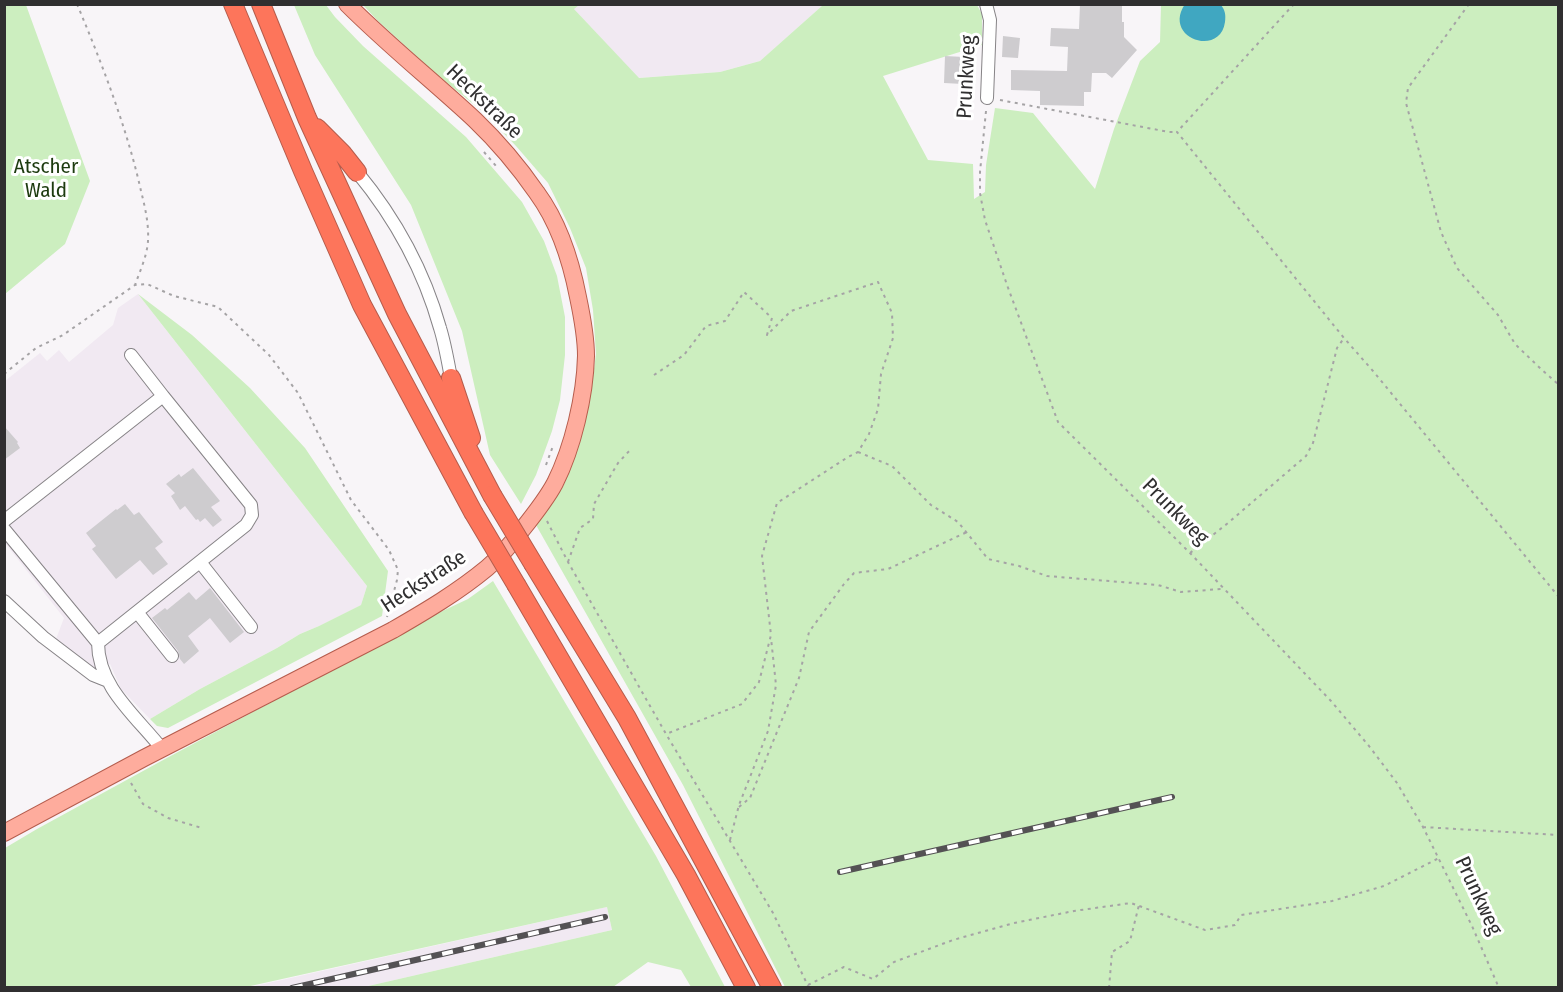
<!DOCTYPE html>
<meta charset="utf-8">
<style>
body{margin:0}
#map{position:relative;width:1563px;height:992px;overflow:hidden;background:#f8f5f8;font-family:"Fira Sans Condensed",sans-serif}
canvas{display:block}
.frame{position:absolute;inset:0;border:6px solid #302f30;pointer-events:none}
</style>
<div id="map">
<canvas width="1563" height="992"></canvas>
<div class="frame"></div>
</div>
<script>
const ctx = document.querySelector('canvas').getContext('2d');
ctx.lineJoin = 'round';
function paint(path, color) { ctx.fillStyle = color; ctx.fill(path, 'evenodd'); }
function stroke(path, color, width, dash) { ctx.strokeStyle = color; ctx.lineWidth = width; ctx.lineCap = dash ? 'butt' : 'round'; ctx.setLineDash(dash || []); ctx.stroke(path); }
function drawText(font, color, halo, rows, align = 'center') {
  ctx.font = font + ' "Fira Sans Condensed",sans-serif'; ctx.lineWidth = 6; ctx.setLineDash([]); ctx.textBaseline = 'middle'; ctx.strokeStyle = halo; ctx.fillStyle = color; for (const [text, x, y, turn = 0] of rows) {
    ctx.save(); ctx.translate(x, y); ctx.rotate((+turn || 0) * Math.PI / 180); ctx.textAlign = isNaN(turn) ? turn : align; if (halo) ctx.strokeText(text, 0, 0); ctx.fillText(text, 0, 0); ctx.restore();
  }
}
const built = new Path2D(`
 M579,4L823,5L760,61L720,72L638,78L573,8Z
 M138,294L367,586L361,605L319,626L300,634L277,648L200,689L150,719L121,689L110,664L96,670L56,639L64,618L5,543V381L40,353L47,361L59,350L69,362L113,325L118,308Z
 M607,907L612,930L364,987L246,988Z`);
const green = new Path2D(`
 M5,4L26,5L90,181L65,244L5,294Z
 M294,5H326L335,17L363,46L466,137L522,202L544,241L557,276L565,317V355L560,400L552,431L536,475L521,504L490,455L462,331L411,205L315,55Z
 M363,5H579L574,9L639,78L720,72L760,61L823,5H977L982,14V45L883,76L928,160L973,164L974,199L985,192L986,165L995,108L1033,113L1095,189L1114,129L1140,61L1160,42L1161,5H1558V987H785L683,785L536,525L563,487L580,442L589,405L596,354L593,310L586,268L570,228L548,183L516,146L482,111L436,74L378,21Z
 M138,294L192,335L250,388L305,448L388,571L382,616L168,728L157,726L150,719L200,689L277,648L300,634L319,626L361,605L367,586Z
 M493,581L656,856L725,987H691L681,970L648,962L613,987H364L612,930L607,907L246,987L5,988V848L37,829L165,759L434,615L468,599Z`);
const water = new Path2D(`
 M1185,4L1221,5C1225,10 1226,15 1225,22C1220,58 1162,38 1185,4Z`);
const building = new Path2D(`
 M1080,4H1122V22H1124V37L1137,50L1112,78L1106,73H1092L1091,92H1084V106L1040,105V91L1011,90V70L1067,71L1068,47L1050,46L1051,28L1079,29Z
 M1003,36L1020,38L1018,58L1002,57Z
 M945,56L964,57L963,84L944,83Z
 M4,426L18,442L17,443L20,448L4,460Z
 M193,468L220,501L211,507L222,520L213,527L205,518L200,522L198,519L196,520L185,506L180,510L171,496L175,493L166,484L179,474L181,477Z
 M125,504L134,515L139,512L163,542L155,548L168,564L153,575L140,560L116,579L92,549L96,546L86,533L116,509L117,510Z
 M210,588L244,632L230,643L210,618L188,636L199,651L184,664L180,659L178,651L152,618L165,608L167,610L189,592L196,600Z`);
const path = new Path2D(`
 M77,4C102,64 127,128 141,191C145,207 149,224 148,241C147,256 140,271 135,285
 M1294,4L1177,132L1344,338L1373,371L1558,596
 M1469,4L1408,88L1406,103L1441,232L1457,268L1498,315L1515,344L1542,370L1558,384
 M1000,100L1169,132H1177
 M986,111L980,172V193L985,220L1007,285L1058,422L1190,553L1331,701L1369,746L1397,783L1423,827L1472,926L1499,988
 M484,152L496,166
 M4,374L36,348L63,335L135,285L147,284L174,296L218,307L269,355L298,393L351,500L389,550L398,570L397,580L387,617
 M654,375L684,355L706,326L725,321L744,292L772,318L767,335L791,311L878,282L892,313L893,338L881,374L878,409L869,434L858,452L848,457L777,503L762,556L771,635L759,682L742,704L666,734
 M858,452L892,466L931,505L958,522L988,559L1019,566L1047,576L1158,585L1181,592L1221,589
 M546,465L553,446
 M547,521L568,562L666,734L773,913L809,988
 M1190,553L1228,523L1306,456L1313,443L1337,348L1344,338
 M568,562L580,528L593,519L594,504L618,463L632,448
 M131,783L143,804L168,818L202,828
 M739,807L750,798L799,678L809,632L844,584L854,573L888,569L967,532
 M1423,827L1558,835
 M730,840L739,805L768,731L776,685L771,638
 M808,985L844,967L873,979L894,962L953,940L1014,923L1074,911L1131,903L1205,930L1235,925L1241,915L1332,901L1384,886L1439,858
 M1109,988L1112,952L1130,941L1139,905`);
const minor = new Path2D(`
 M986,4L990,20L987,98
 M357,172C395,218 424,271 440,328C445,344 448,362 451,378
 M131,355L163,396
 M4,521L163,396L251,505L252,515L246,525L98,643
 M4,529L98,643C98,687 137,717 162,749
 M200,562L251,627
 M4,601L43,637L93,675L108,681
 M137,612L172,656`);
const major = new Path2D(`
 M4,833L144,758L393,630C426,611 458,592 487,568C500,557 511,544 521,531C533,516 546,500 555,483C573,447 585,396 586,356C586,337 582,316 578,297C571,261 559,223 537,193C519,167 498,142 475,120C433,81 388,45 347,4`);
const highway = new Path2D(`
 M233,4L303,171L362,305L473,512
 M261,4L307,118L397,314L492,495
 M317,128L342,153L357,172
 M451,378L471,438
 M534,565L627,718L772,988
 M517,586L686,875L746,988`);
const rail = new Path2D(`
 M840,872L1172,797
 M292,988L605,917`);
const highwayBridge = new Path2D(`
 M492,495L534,565
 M473,512L517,586`);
const streetNames = [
 ["Prunkweg",967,77,-87],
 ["Heckstraße",484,102,44],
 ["Prunkweg",1175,512,45],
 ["Heckstraße",424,582,-33],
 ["Prunkweg",1478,896,65]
];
const parkNames = [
 ["Atscher",46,167],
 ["Wald",46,191]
];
paint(built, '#f1e9f2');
paint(green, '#cceebf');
paint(water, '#40a7c1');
paint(building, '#cecccf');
stroke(minor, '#868386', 14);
stroke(major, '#b55c4c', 18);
stroke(highway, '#b55c4c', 20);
stroke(path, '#a5a3a5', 2, [3, 4.5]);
stroke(minor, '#fff', 12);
stroke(major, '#feac9d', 16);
stroke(highway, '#fd755b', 18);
stroke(rail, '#545254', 6);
stroke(rail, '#fff', 4, [11]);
stroke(highwayBridge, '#b55c4c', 20, []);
stroke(highwayBridge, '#fd755b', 18);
drawText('21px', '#302f30', '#fff', streetNames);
drawText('21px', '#1d3b0f', '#fff', parkNames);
</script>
